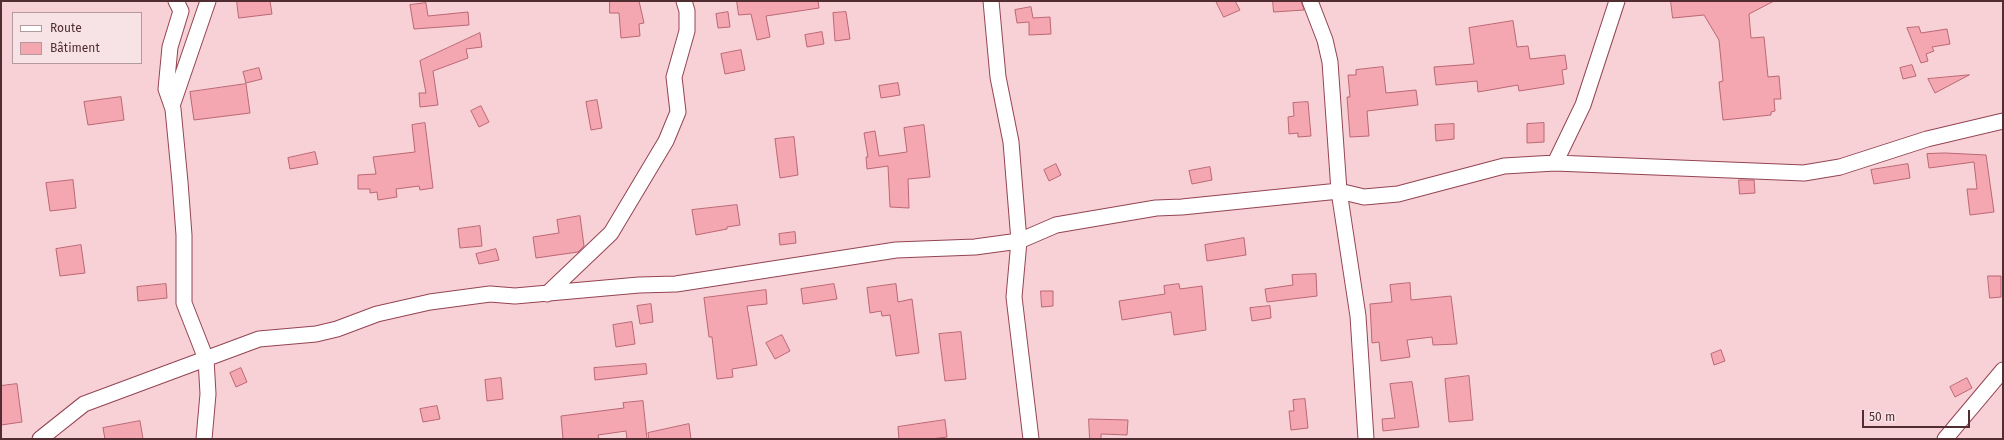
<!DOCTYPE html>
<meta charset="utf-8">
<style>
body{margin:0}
#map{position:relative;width:2004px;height:440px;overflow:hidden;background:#f7d1d5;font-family:"Fira Sans",sans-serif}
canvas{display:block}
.frame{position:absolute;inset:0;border:2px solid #512d32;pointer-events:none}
.legend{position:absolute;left:12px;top:12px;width:130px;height:52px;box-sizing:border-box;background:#f7e3e5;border:1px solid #b59a9d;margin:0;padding:5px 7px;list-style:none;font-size:12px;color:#512d32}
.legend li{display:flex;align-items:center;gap:8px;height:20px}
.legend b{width:20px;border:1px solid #b59a9d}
.scale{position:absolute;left:1862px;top:410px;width:108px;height:18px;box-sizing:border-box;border:2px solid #512d32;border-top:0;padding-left:5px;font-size:12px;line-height:14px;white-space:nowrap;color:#512d32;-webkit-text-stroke:3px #f7e3e5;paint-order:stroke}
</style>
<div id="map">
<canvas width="2004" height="440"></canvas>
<div class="frame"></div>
<ul class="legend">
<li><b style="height:5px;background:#fff"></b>Route</li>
<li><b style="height:11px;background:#f4a7b1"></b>Bâtiment</li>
</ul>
<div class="scale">50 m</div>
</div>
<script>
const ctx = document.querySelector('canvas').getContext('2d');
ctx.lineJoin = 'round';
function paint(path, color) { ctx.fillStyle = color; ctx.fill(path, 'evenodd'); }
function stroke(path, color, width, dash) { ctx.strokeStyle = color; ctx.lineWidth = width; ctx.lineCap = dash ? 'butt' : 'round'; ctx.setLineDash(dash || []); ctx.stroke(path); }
const building = new Path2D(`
 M237,1H270L272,14L239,18Z
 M610,1H639L644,23L639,24L640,36L621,38L619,13H610Z
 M737,1H818L819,8L766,16L770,37L757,40L751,14L739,15Z
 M1216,1H1235L1240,10L1224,17Z
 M1273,1H1301L1304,10L1274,12Z
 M1671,1H1774L1749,14L1751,38L1764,37L1768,77L1779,76L1781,99H1774L1775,111L1771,112V115L1723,120L1719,82L1723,81L1719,40L1704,15L1673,18Z
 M426,3L428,16L468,12L469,25L414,29L410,5Z
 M1031,7L1033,18L1050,17L1051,34L1029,35V22L1017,23L1015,10Z
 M728,12L730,27L718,28L716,14Z
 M846,12L850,39L835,41L833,13Z
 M1513,21L1517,47L1528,46L1530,59L1565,55L1567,69L1562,70L1564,84L1519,91L1518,85L1478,92L1477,81L1436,85L1434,67L1474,64L1469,28Z
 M1919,27L1921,33L1947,29L1950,44L1932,47L1934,51L1926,54L1928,61L1921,63L1907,28Z
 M822,32L824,44L807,47L805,35Z
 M480,33L482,47L466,49L468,58L433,71L438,105L420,107L419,93H426L420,61Z
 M741,50L745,70L725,74L721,54Z
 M1912,65L1916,76L1903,79L1900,68Z
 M1383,67L1386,93L1416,90L1418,105L1367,111L1369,136L1350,137L1347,97H1350L1348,75H1356V70Z
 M259,68L262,79L246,83L243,72Z
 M1969,75L1935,93L1928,79Z
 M898,83L900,95L881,98L879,86Z
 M246,84L250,113L194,120L190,92Z
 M121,97L124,120L88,125L84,102Z
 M597,100L602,128L591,130L586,102Z
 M1308,102L1311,136L1298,137V133L1289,134L1288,117L1294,116L1293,103Z
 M481,106L489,122L479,127L471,111Z
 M425,123L433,188L420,190L419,186L396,189L397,197L378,200L377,192L370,193V189H358V175L376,174L373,157L415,152L412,125Z
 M1544,123V142L1527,143V124Z
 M1454,124V139L1436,141L1435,125Z
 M924,125L930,177L908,179L909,208L890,207L888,166L867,169L866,157H868L864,133L875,131L879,156L907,152L904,128Z
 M794,137L798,175L780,178L775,139Z
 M315,152L318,164L290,169L288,158Z
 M1945,153L1986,155L1994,212L1970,215L1967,189H1977L1974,162L1929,168L1927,154Z
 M1056,164L1061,175L1049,181L1044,170Z
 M1908,164L1910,178L1874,184L1871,170Z
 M1210,167L1212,180L1192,184L1189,171Z
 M73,180L76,208L50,211L46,183Z
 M1739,180H1754L1755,193L1740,194Z
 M737,205L740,225L727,227V229L696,235L692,210Z
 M580,216L584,246L578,252L536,258L533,237L559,233L557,220Z
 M480,226L482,246L460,248L458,229Z
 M795,232L796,243L780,245L779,234Z
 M1244,238L1246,255L1207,261L1205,245Z
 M81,245L85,273L60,276L56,249Z
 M496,249L499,260L479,264L476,254Z
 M1316,274L1317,296L1267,302L1265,289L1293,285L1292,275Z
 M1988,276H2001V297L1990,298Z
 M1410,283L1411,300L1451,296L1457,344L1433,345L1432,337L1407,340L1410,357L1381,361L1379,342L1372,343L1370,304L1392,302L1390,285Z
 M166,284L167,298L138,301L137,287Z
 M834,284L837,299L803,304L801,289Z
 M896,284L898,302L912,299L919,353L896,356L890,315L882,316L881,311L870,313L867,288Z
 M1179,284L1180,289L1202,286L1206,330L1174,335L1171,312L1122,320L1119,301L1165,294L1164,286Z
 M766,290L767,304L747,306L757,365L732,369L733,377L717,379L712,337H709L704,298Z
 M1041,291H1053V306L1042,307Z
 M651,304L653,322L640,324L637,306Z
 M1270,306L1271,318L1252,321L1250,308Z
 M632,322L635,344L616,347L613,325Z
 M961,332L966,379L945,381L939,334Z
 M782,335L790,351L775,359L766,343Z
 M1721,350L1725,361L1714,365L1711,354Z
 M646,364L647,374L595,380L594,368Z
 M241,368L247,382L236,387L230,373Z
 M1469,376L1473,420L1449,422L1445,379Z
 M501,378L503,399L487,401L485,380Z
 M1967,378L1972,388L1955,397L1950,387Z
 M1412,382L1419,427L1383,431L1382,419L1395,418L1390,384Z
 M17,384L22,422L1,425V386Z
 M1305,399L1308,428L1291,430L1289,411H1294L1293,400Z
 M643,401L647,439H627L626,431L598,435L599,439H563L561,416L624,408L623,403Z
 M437,406L440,419L423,422L420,409Z
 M1089,419L1128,420L1127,435L1101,434V439H1090Z
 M945,420L947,437L931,439H899L898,427Z
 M140,421L143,439H105L103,428Z
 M689,424L691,439H649L648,433Z`);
const street = new Path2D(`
 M176,1L181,11L170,47L166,89L173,109L180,182L184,235V303L206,359L208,394L204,439
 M991,1L998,77L1011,142L1019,241L1014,297L1031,439
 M1310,1L1325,40L1330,62L1339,191L1358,316L1366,439
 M172,106L208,1
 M1555,163L1583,105L1617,1
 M547,294L611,233L666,141L678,112L674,77L687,31V11L684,1
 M40,439L84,404L259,339L316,334L337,329L377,314L430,302L490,294L515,296L639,285L676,284L896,250L975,247L1019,241L1056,225L1156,208L1182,207L1339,191L1364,197L1398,194L1504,166L1555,163L1804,173L1840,167L1927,139L2003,121
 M1945,439L2003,370`);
paint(building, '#f4a7b1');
stroke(building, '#bb6775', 1);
stroke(street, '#944453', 17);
stroke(street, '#fff', 15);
</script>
